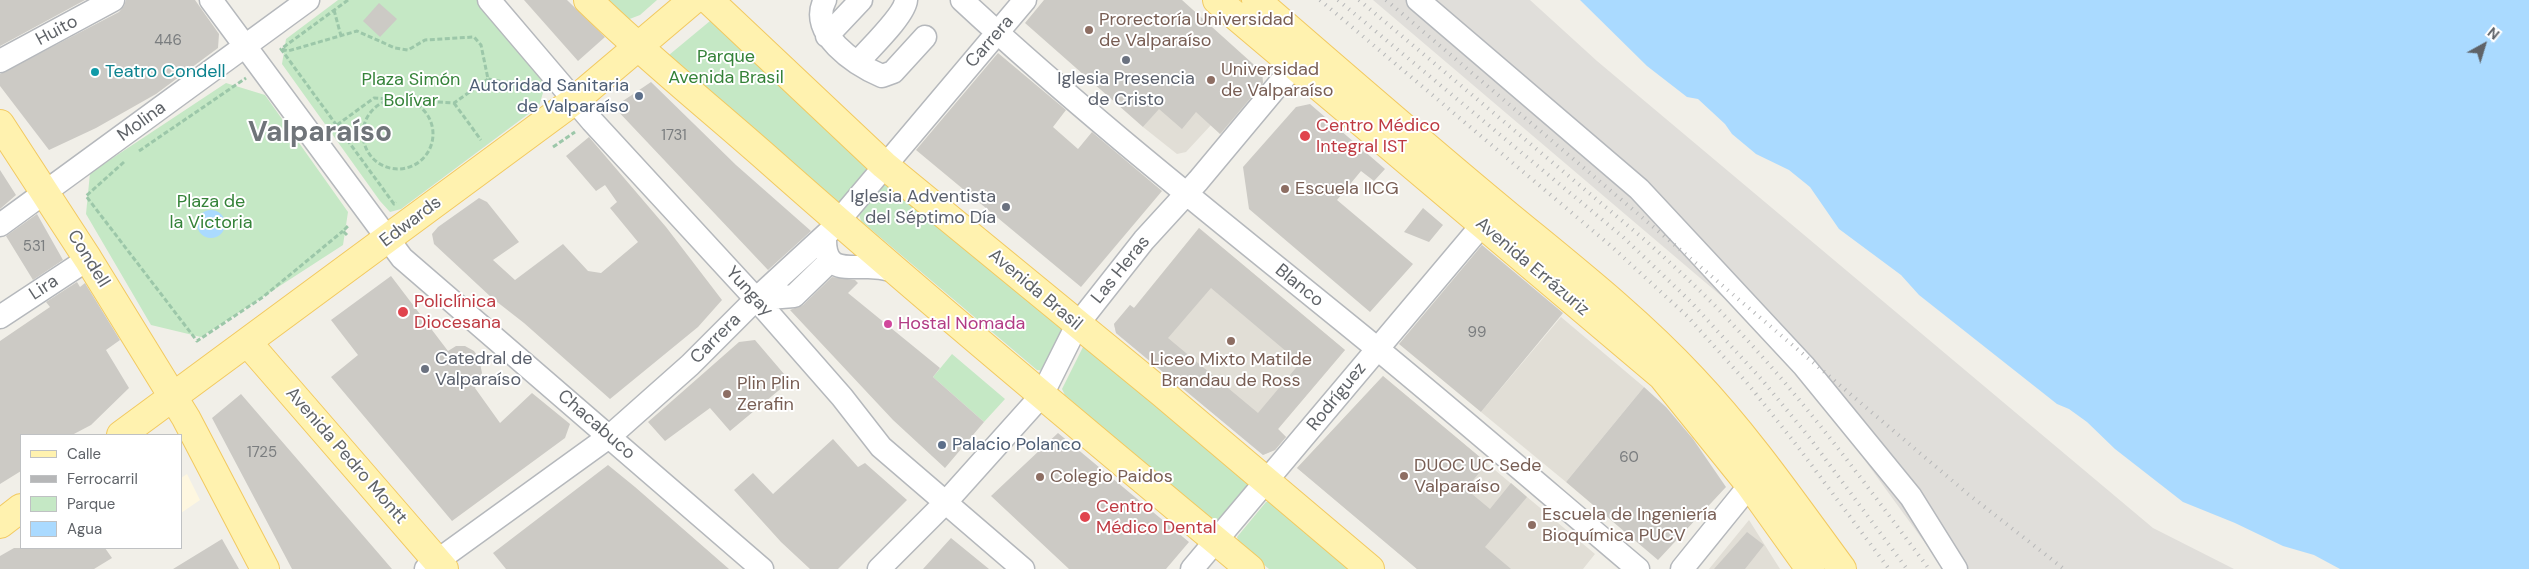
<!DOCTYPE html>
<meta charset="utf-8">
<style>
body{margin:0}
#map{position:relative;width:2529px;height:569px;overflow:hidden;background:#f1efe8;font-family:"DM Sans",sans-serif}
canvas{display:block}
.legend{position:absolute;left:20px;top:434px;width:162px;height:115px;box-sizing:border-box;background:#fff;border:1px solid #bfc1c3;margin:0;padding:6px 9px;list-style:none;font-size:15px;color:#5f6368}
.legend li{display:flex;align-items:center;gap:10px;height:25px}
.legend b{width:25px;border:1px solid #bfc1c3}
.north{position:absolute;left:2459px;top:20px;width:50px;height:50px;-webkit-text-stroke:4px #fff;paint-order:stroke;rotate:39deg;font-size:14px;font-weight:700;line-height:20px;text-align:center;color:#5f6368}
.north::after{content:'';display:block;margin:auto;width:18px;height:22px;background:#5f6368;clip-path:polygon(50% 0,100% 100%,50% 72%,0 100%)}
</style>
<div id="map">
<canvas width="2529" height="569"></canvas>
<ul class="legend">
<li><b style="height:6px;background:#fff2af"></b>Calle</li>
<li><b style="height:6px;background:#b6b7b8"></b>Ferrocarril</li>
<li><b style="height:14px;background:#c5e8c5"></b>Parque</li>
<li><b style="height:14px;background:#aadaff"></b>Agua</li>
</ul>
<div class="north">N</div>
</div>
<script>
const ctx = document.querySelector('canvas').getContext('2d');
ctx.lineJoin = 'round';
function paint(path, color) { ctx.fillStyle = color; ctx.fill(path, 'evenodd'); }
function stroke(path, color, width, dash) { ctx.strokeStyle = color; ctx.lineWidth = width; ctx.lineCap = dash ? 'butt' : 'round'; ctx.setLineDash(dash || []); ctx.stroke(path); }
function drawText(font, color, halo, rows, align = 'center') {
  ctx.font = font + ' "DM Sans",sans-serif'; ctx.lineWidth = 4; ctx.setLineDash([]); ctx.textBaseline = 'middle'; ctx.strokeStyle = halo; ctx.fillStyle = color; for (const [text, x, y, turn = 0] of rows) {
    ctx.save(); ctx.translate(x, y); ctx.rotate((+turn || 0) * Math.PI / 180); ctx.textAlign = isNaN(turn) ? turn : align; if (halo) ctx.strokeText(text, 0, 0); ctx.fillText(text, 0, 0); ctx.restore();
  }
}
const commercial = new Path2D(`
 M187,474L200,500L181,513V478Z`);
const industrial = new Path2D(`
 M1373,0H1530L1597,61L2153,528L2234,569H1944L1799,370L1739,311Z`);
const education = new Path2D(`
 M1200,18L1262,72L1263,86L1221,134L1211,125L1186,152L1177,154L1143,127L1153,115Z
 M1199,228L1345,350L1278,429L1286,437L1275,450L1263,455L1116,333L1114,324L1130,305L1134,308Z
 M1561,317L1644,387L1566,482L1481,412Z
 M1383,376L1595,554L1583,569H1417L1297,468Z
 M1749,520L1780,569H1709Z`);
const green = new Path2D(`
 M338,0H479L542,72L545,86L539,106L401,209L390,212L380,201L282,64L286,39Z
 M606,0H657L640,15L627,20Z
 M718,20L871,166L844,204L836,203L669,55L710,21Z
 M226,83L265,95L348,212L343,245L201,337L151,325L86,214L90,173Z
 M897,182L1066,331L1044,371L1037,370L861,221L859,214L884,183Z
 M1084,345H1091L1251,486L1220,524L1213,523L1065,395L1062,389Z
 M952,354L1005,399L984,422L933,377Z
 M1266,502H1278L1357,569H1269L1239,544L1237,537Z`);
const water = new Path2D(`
 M1580,0H2529V569H2340L2314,555L2283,546L2235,523L2183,502L2115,449L2087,422L2069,409L2057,404L1919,295L1901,275L1839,229L1810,187L1789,170L1756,154L1732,134L1725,124L1698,99L1687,97L1647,66Z
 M197 224a14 14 0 1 1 28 0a14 14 0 1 1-28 0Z`);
const building = new Path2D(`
 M0,0H85L0,46Z
 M126,0H195L219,34L218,48L156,94L96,128L49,150L0,86V74L119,12L124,6Z
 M524,0H567L605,37L578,61Z
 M1044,0H1182L1262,72L1263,83L1220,134L1196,112L1182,129L1159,109L1143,127L1025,23Z
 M379,3L397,19L380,37L363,21Z
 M998,53L1066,110L1053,127L1078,149L1092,132L1162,191L1081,287L916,150Z
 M651,82L736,165L811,231L768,270L614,107Z
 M1310,104L1385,169L1374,181L1361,171L1337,200L1413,264L1370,312L1249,209L1243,167L1296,107Z
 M589,137L666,227L722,300L698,327L610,399L524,323L492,298L434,244L432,234L438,227L479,198L487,202L519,242L493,260L515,280L563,244L588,271L601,273L638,242L610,208L617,202L605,185L596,191L566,156Z
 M0,170L16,195L0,209Z
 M1423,208L1443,225L1429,242L1404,232Z
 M37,214L63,260L33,280L6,236Z
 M1199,228L1345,350L1278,429L1286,437L1275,450L1263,455L1116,333L1114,324L1130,305L1134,308ZM1211,288L1300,363L1258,413L1168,338Z
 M1482,245L1563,313L1481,412L1399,344Z
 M391,276L448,351L456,346H465L474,351L479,358L482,373L475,388L500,423L532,393L570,424L565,438L452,521L331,377L358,355L331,320Z
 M832,277L855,280L858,283L848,293L940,368L933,377L984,422L945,468L893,420L790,310L803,305Z
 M77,282L80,287L85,283L120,340L106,350L129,388L91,425L72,435H21V471L0,484V341L50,307L46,302Z
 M755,340L790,381L730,431L710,408L665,441L648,422L739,342Z
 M1383,376L1487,463L1466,489L1490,509L1511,483L1527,497L1485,547L1511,569H1417L1297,468Z
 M1644,387L1666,407L1693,439L1726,487L1658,560L1566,482Z
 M241,394L323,489L392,569H292L212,418Z
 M1058,433L1189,542L1166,569H1069L991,496Z
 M833,439L858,467L865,463L907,500L838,569H810L781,542L734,490L753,473L773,494Z
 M608,465L635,487L729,569H506L493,553Z
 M1747,532L1764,545L1745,569H1714Z
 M951,538L989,569H923Z
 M222,539L239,569H173Z
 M14,548H105L112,558L94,569H0V556Z`);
const path = new Path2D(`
 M348,0L281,49L394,204L396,202
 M334,10L341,36
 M282,49L288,51L357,31L395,48L408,50L425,40L474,37L481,45L488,79L538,89
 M363 134a35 35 0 1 1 70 0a35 35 0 1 1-70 0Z
 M408,100L454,103L488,79
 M454,103L481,140
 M337,125L374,98L390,99
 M553,147L575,132
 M139,151L246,78
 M124,162L86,196L197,341L263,297L343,231
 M347,235L343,231L348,226`);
const minor = new Path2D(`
 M211,0L402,258L762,569
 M489,0L592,121L756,299L842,397L881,447L1023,569
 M825,0C807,33 856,65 882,76L893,72L925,37
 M962,0C1090,119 1228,227 1363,337C1456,413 1547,492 1638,569
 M1418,0L1639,189L1804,366L1911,497L1956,569
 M827,36L861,0
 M0,61L113,0
 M858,62C869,49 905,15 906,0
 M0,225L308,0
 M825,236C824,271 842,267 868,267C876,267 884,268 892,270
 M756,299L794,296L830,261
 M0,317L88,259
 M426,569L610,436L690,365L756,299L830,231L1025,0
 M879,569L946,502L1042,395L1077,325L1144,240L1198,181L1294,66
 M1192,569L1482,225
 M1682,569L1750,485`);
const major = new Path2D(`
 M588,0C643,54 704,103 762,154C922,296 1086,432 1250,569
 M709,0L884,165L1162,393L1370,569
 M1217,0L1662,376L1750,485L1810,569
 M1256,0C1340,73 1424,146 1510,217C1572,268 1637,319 1692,378C1748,437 1794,504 1842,569
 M0,124L88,259L186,418L265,569
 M248,343L444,569
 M121,435L575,100L693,0
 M0,524L21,508`);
const rail = new Path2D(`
 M1320,0L1611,246L1687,316L1748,384L1798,447L1889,569
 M1338,0L1623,237L1690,301L1763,381L1809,437L1907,569
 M1359,0L1645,240C1676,268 1707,296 1735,327C1806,402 1867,486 1929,569
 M1386,0L1968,494L2064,569`);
const markers = [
 [1089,30,5,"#8d6e63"],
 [1126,60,5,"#6b7280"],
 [95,72,5,"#0f9aa8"],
 [1211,80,5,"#8d6e63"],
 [639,96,5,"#5c6f8a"],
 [1305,136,6,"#e0444e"],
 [1285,189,5,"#8d6e63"],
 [1006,207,5,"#6b7280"],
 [403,312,6,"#e0444e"],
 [888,324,5,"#d1479c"],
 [1231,341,5,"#8d6e63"],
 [425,369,5,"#6b7280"],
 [727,394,5,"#8d6e63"],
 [942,445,5,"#5c6f8a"],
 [1404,476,5,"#8d6e63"],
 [1040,477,5,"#8d6e63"],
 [1085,517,6,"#e0444e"],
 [1532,525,5,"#8d6e63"]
];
const numberNames = [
 ["446",168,41],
 ["1731",674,136],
 ["531",34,247],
 ["99",1477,333],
 ["1725",262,453],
 ["60",1629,458]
];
const educationNames = [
 ["Prorectoría Universidad",1099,20],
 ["de Valparaíso",1099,41],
 ["Universidad",1221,70],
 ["de Valparaíso",1221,91],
 ["Escuela IICG",1295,189],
 ["Liceo Mixto Matilde",1231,360,"center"],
 ["Brandau de Ross",1231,381,"center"],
 ["Plin Plin",737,384],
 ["Zerafin",737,405],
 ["DUOC UC Sede",1414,466],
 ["Valparaíso",1414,487],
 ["Colegio Paidos",1050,477],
 ["Escuela de Ingeniería",1542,515],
 ["Bioquímica PUCV",1542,536]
];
const streetNames = [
 ["Huito",57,31,-28],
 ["Carrera",990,42,-49],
 ["Molina",142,122,-36],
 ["Edwards",411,222,-37],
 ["Condell",88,259,58],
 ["Avenida Errázuriz",1532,267,40],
 ["Las Heras",1121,270,-51],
 ["Blanco",1299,286,39],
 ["Lira",44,288,-33],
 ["Avenida Brasil",1035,290,40],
 ["Yungay",749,292,48],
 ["Carrera",716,339,-45],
 ["Rodríguez",1337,397,-51],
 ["Chacabuco",596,425,41],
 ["Avenida Pedro Montt",346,456,49]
];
const parkNames = [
 ["Parque",726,57],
 ["Avenida Brasil",726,78],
 ["Plaza Simón",411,80],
 ["Bolívar",411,101],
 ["Plaza de",211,202],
 ["la Victoria",211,223]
];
const cultureNames = [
 ["Teatro Condell",105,72]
];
const worshipNames = [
 ["Iglesia Presencia",1126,79],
 ["de Cristo",1126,100],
 ["Iglesia Adventista",996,197,"right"],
 ["del Séptimo Día",996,218,"right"],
 ["Catedral de",435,359,"left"],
 ["Valparaíso",435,380,"left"]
];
const serviceNames = [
 ["Autoridad Sanitaria",629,86],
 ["de Valparaíso",629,107],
 ["Palacio Polanco",952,445,"left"]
];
const healthNames = [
 ["Centro Médico",1316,126],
 ["Integral IST",1316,147],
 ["Policlínica",414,302],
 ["Diocesana",414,323],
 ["Centro",1096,507],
 ["Médico Dental",1096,528]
];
const hotelNames = [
 ["Hostal Nomada",898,324]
];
const townNames = [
 ["Valparaíso",320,134]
];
paint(commercial, '#fef7e0');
paint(industrial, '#e0deda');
paint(education, '#e1ded6');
paint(green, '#c5e8c5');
paint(water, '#aadaff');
paint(building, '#cccac5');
stroke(minor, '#b5b8bc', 25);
stroke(major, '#f2c960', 30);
stroke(path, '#9cc7a9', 3, [5, 2.5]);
stroke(minor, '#fff', 22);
stroke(major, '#fff2af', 28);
stroke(rail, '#b6b7b8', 4, [1, 6]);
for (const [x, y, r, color] of markers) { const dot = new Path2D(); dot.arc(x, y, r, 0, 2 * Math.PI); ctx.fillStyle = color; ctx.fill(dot); stroke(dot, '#fff', 2); }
drawText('15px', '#7a7d7f', null, numberNames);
drawText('18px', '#785e54', '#fff', educationNames, 'left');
drawText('18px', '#5f6368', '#fff', streetNames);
drawText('18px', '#348238', '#fff', parkNames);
drawText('18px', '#0d838f', '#fff', cultureNames, 'left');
drawText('18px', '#5b616d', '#fff', worshipNames);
drawText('18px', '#4e5e75', '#fff', serviceNames, 'right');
drawText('18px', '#be3a42', '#fff', healthNames, 'left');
drawText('18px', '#b23c85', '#fff', hotelNames, 'left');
drawText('bold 28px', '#70757a', '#fff', townNames);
</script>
